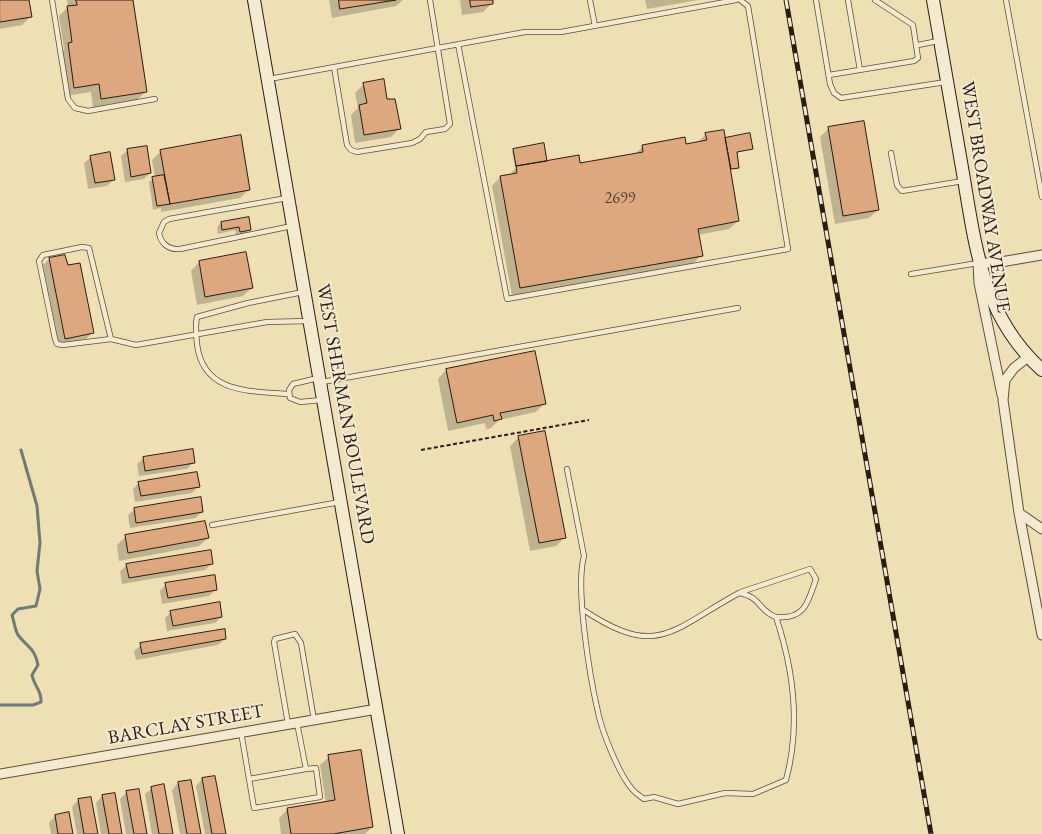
<!DOCTYPE html>
<style>
body{margin:0}
canvas{display:block;background:#efdfb5}
</style>
<canvas width="1042" height="834"></canvas>
<script>
const ctx = document.querySelector('canvas').getContext('2d');
ctx.lineJoin = 'round';
function paint(path, color) { ctx.fillStyle = color; ctx.fill(path, 'evenodd'); }
function stroke(path, color, width, dash) { ctx.strokeStyle = color; ctx.lineWidth = width; ctx.lineCap = dash ? 'butt' : 'round'; ctx.setLineDash(dash || []); ctx.stroke(path); }
function drawText(font, color, halo, rows, align = 'center') {
  ctx.font = font + ' "EB Garamond",serif'; ctx.lineWidth = 4; ctx.setLineDash([]); ctx.textBaseline = 'middle'; ctx.strokeStyle = halo; ctx.fillStyle = color; for (const [text, x, y, turn = 0] of rows) {
    ctx.save(); ctx.translate(x, y); ctx.rotate((+turn || 0) * Math.PI / 180); ctx.textAlign = isNaN(turn) ? turn : align; if (halo) ctx.strokeText(text, 0, 0); ctx.fillText(text, 0, 0); ctx.restore();
  }
}
const shadow = new Path2D(`
 M0,0H28L31,16L22,25L0,29Z
 M67,0H132L145,92L137,100L93,107L91,92L66,96L60,53L64,49L59,16L68,7Z
 M329,0H403L396,6L332,18Z
 M460,0H492V3L483,12L462,15Z
 M645,0H699L647,9Z
 M364,84L386,101L400,128L391,137L355,143L351,115L358,108L355,93Z
 M829,128L878,210L869,218L835,224L820,137Z
 M706,134L751,149L736,153L738,167L729,170L738,221L729,229L698,235L701,255L693,264L512,296L492,186L500,177L508,176L517,167H515L512,151L514,150L544,163L579,164L634,155L643,146L697,143Z
 M128,150L150,173L144,179L125,182L121,156Z
 M161,151L249,189L240,198L161,212V208L153,210L149,182L155,178L152,160Z
 M91,157L113,180L107,186L88,189L84,163Z
 M248,218L250,229L246,233L236,236L235,230L218,234L217,227L221,223Z
 M49,259L92,333L86,339L59,344L43,265Z
 M199,262L252,288L243,296L197,305L191,271Z
 M534,352L544,404L536,412L499,420L491,428L486,429L485,423L448,431L438,379L446,370Z
 M519,437L565,537L556,546L530,551L510,446Z
 M144,458L194,462L187,469L139,476L137,464Z
 M139,483L198,487L192,493L135,502L133,489Z
 M135,509L202,511L196,518L130,528L128,515Z
 M126,536L208,538L199,546L119,561L117,545Z
 M212,563L205,570L122,584L120,571L127,565Z
 M166,584L216,589L209,596L162,604L160,591Z
 M171,612L221,617L215,623L167,631L165,618Z
 M225,639L218,645L136,660L134,651L141,645Z
 M329,757L372,827L365,834H281L279,818L287,810L326,803L320,765Z
 M202,779L224,834H205L196,786Z
 M190,781L199,834H180L172,790L178,783Z
 M152,788L172,834H152L145,794Z
 M127,792L146,834H126L120,799Z
 M102,796L121,834H101L96,803Z
 M90,798L96,834H77L72,807L78,800Z
 M68,813L72,834H51L49,823L55,816Z`);
const stream = new Path2D(`
 M0,705H33L41,702C42,691 34,686 32,675L38,665C35,648 27,647 18,635C15,630 14,621 12,615L18,609L36,606L40,589L37,571L40,543L37,506L21,450`);
const building = new Path2D(`
 M0,0H29L32,17L0,22Z
 M76,0H133L147,92L101,99L99,84L74,88L68,43L72,42L67,6L77,5Z
 M339,0H396L340,9Z
 M470,0H493V4L471,7Z
 M384,79L387,99H395L401,129L364,135L359,105L367,103L363,83Z
 M864,121L879,210L843,216L828,127Z
 M724,130L739,221L698,229L703,256L520,288L500,176L517,173L516,166L579,155L580,163L643,152L642,145L685,137L686,144L707,140L705,133Z
 M750,133L753,149L737,152L739,168L731,169L725,138Z
 M241,135L250,190L170,204L160,150Z
 M544,143L547,161L516,166L513,149Z
 M147,146L151,173L131,177L127,149Z
 M110,152L115,180L95,183L90,156Z
 M164,175L170,204L157,206L152,177Z
 M249,217L251,230L240,232L239,227L222,230L221,222Z
 M246,252L253,288L205,297L199,261Z
 M65,255L68,265L80,263L94,333L65,339L49,258Z
 M535,351L546,404L500,413L502,419L494,421L493,415L457,423L446,369Z
 M545,431L566,538L539,543L518,436Z
 M193,449L195,463L145,471L143,457Z
 M197,472L200,487L141,496L138,482Z
 M201,497L203,512L136,523L134,508Z
 M205,521L209,538L128,553L125,535Z
 M211,550L213,564L129,578L126,564Z
 M215,575L217,590L168,598L165,583Z
 M220,602L222,617L173,626L170,611Z
 M225,629L226,639L142,654L140,643Z
 M361,750L373,827L333,834H291L287,808L335,800L328,755Z
 M215,776L226,834H212L202,778Z
 M191,780L201,834H187L178,782Z
 M164,784L173,834H159L151,787Z
 M139,789L147,834H134L126,791Z
 M115,793L122,834H109L102,795Z
 M91,797L98,834H84L78,799Z
 M69,812L73,834H58L55,815Z`);
const path = new Path2D(`
 M421,450L589,420`);
const lane = new Path2D(`
 M52,0L68,99L75,108L88,111L155,99
 M590,0L595,26
 M816,0L830,84L834,93L841,98L946,82
 M848,0L860,70
 M1006,0L1042,197
 M458,44L507,299L788,249L748,6L740,0
 M918,45L938,41
 M334,67L347,145L351,150L357,152L412,143L420,139L426,132L445,129L450,124L430,0
 M829,75L914,61L918,58L913,25L875,0
 M269,79L525,32H561L736,0
 M891,153L897,185L902,191L963,181
 M287,198L169,219L164,222L159,233C161,244 169,250 180,249L292,226
 M911,274L978,263
 M111,339L89,248L82,247L43,255L39,261L55,339L57,344L63,345L111,339L136,345L267,322L309,321
 M318,378L293,384L289,390L290,398L300,402L322,400
 M322,382L738,308
 M289,394C250,391 203,394 197,344C196,335 195,326 197,317L248,303L303,292
 M567,469L584,556C575,588 590,678 598,712C602,732 619,774 632,789C635,793 640,796 644,799L654,797L678,804L725,793L753,794L786,780C801,725 794,671 776,617C758,611 762,597 739,593C671,630 658,660 582,609
 M212,525L340,502
 M741,592L810,569L816,579C808,602 805,620 776,617
 M288,724L274,642L275,639L295,634L301,643L314,720
 M241,732L254,808L320,797L316,768L306,769L297,723
 M249,779L306,769`);
const street = new Path2D(`
 M1028,357L1014,368L1005,380L1003,400L1019,513L1042,635
 M1002,395L979,283L978,263H995L1042,255
 M1019,513L1042,529
 M0,774L377,709`);
const secondary = new Path2D(`
 M254,0L398,834
 M933,0C942,54 952,108 961,162C975,240 979,313 1042,370`);
const rail = new Path2D(`
 M786,0L931,834`);
const numberNames = [
 ["2699",620,199]
];
const streetNames = [
 ["WEST BROADWAY AVENUE",985,197,81],
 ["WEST SHERMAN BOULEVARD",345,414,80],
 ["BARCLAY STREET",186,725,-10]
];
paint(shadow, '#0003');
stroke(stream, '#707b77', 3);
paint(building, '#dda780');
stroke(building, '#2a1c15', 1);
stroke(lane, '#5b4d3d', 6);
stroke(street, '#5b4d3d', 11);
stroke(secondary, '#2a1c15', 14);
stroke(path, '#2a1c15', 2, [4, 2.5]);
stroke(lane, '#f5eacf', 4.5);
stroke(street, '#f5eacf', 9);
stroke(secondary, '#f5eacf', 12);
stroke(rail, '#2a1c15', 5);
stroke(rail, '#f5eacf', 3, [9]);
drawText('16px', '#573f30', null, numberNames);
drawText('19px', '#2a1c15', '#f5eacf', streetNames);
</script>
